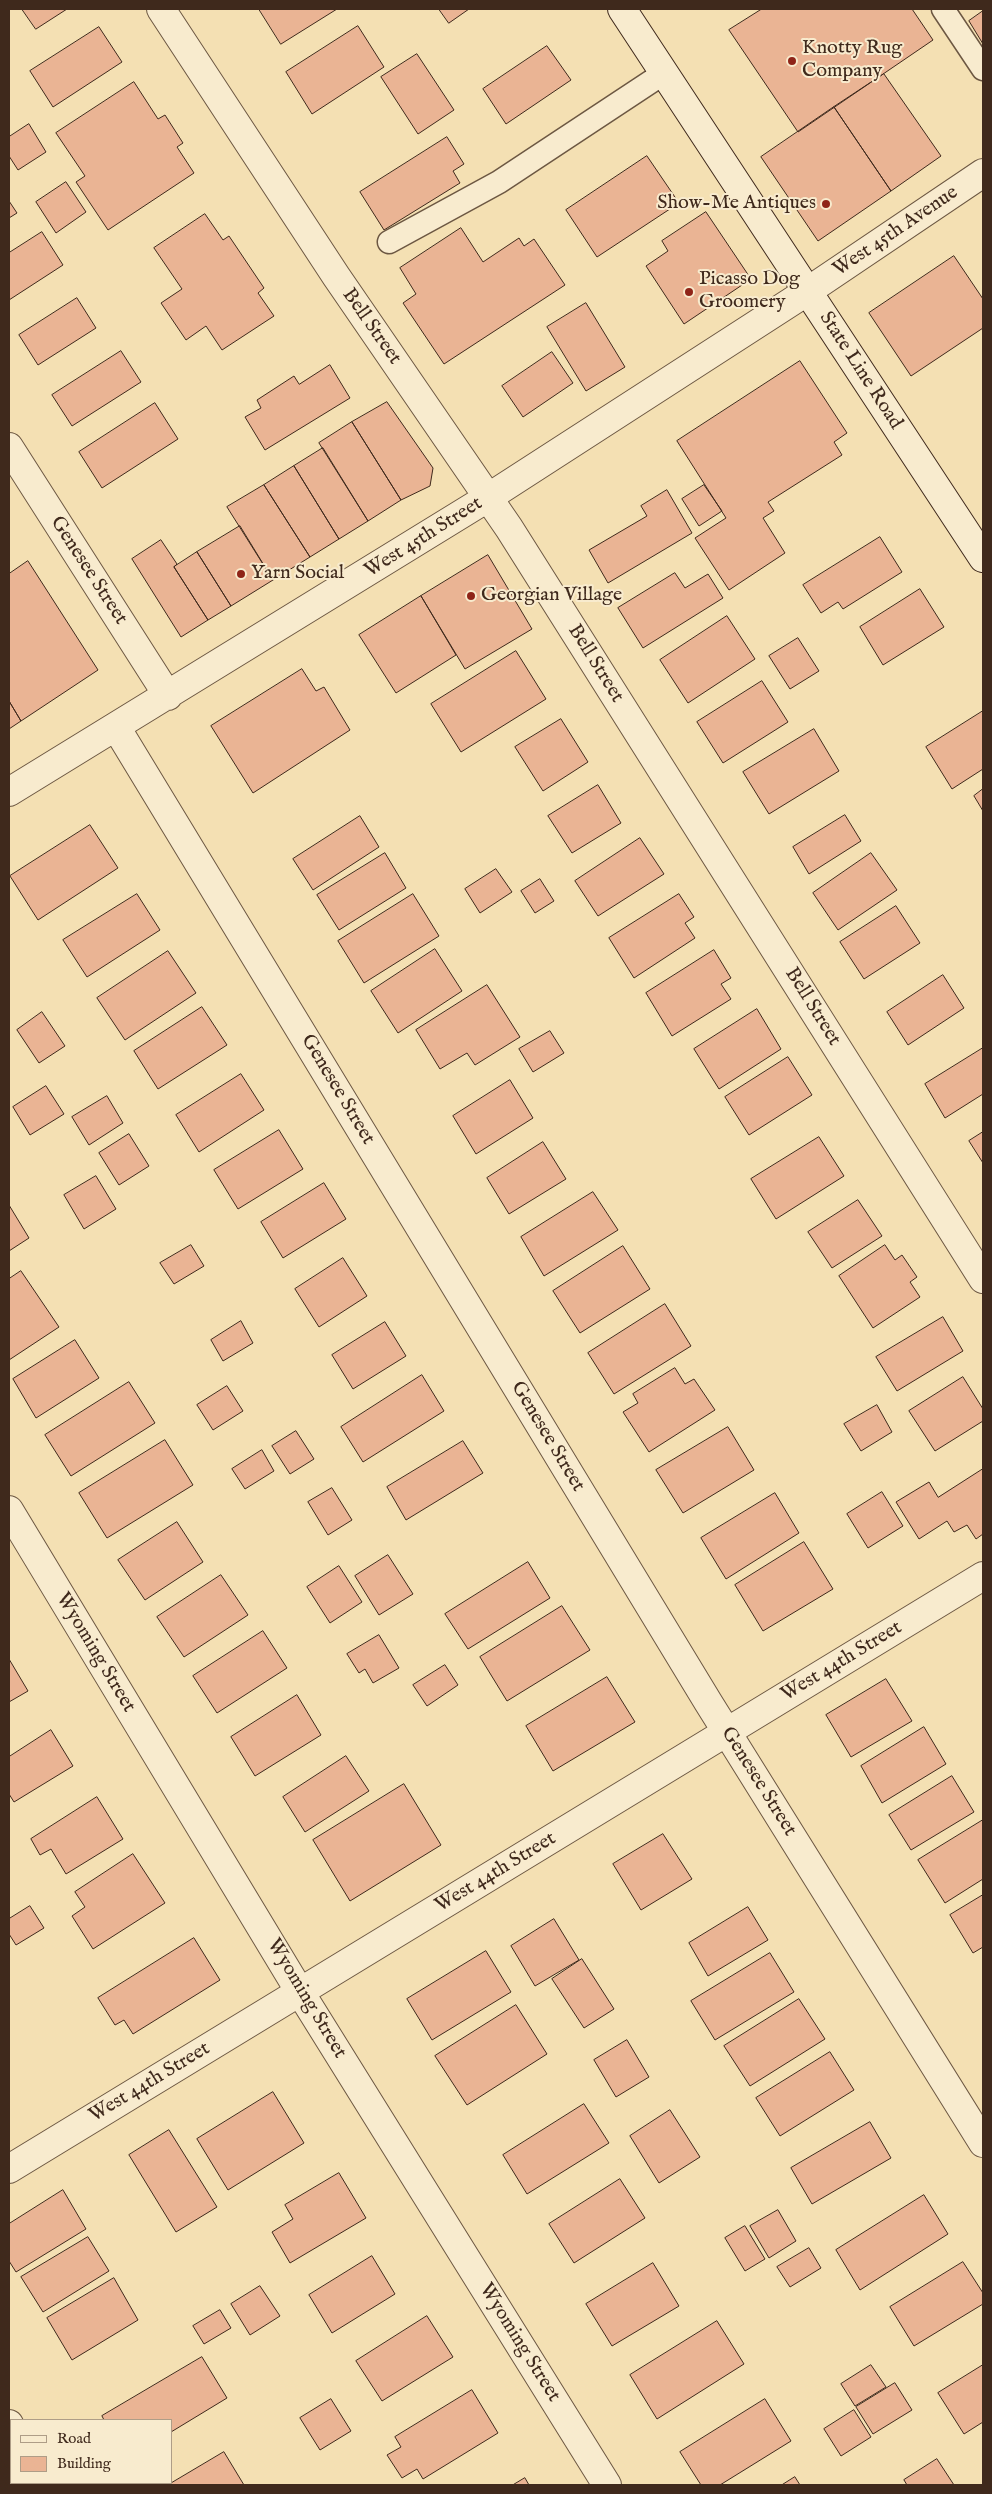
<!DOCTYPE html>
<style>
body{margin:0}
#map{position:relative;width:992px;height:2494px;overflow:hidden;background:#f4e0b3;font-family:"IM FELL English",serif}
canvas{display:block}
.frame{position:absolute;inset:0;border:10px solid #3f291c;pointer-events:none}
.legend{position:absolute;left:10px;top:2419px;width:162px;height:65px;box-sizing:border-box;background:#f8ebce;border:1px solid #ae9d87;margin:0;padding:6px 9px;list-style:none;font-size:15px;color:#3f291c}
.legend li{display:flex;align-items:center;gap:10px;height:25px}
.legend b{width:25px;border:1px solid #ae9d87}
</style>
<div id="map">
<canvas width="992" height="2494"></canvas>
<div class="frame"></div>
<ul class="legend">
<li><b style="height:6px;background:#f8ebce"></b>Road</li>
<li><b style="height:14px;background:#eab494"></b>Building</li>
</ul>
</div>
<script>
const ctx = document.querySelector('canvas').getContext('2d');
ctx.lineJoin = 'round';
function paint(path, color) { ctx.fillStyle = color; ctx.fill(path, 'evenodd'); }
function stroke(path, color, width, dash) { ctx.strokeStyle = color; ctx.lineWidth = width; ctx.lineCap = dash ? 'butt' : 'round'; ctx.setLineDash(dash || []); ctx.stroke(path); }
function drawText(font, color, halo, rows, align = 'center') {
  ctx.font = font + ' "IM FELL English",serif'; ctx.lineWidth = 4; ctx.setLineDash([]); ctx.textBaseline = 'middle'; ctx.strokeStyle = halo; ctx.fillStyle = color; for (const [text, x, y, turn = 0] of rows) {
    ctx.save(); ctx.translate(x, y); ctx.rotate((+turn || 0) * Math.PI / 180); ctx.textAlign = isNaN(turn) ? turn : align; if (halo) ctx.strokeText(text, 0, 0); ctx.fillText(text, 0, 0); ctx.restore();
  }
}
const building = new Path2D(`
 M22,9H67L36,29Z
 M259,9H337L281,44Z
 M439,9H469L449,23Z
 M762,9H912L933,40L798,132L729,30Z
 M983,11V44L969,21Z
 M358,26L384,67L312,114L286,72Z
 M99,27L122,62L53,107L30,71Z
 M547,46L571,80L506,124L483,89Z
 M417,54L454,110L418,134L381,77Z
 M884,74L941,156L891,191L834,107Z
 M134,82L158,119L165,115L183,143L177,147L194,173L108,230L76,182L85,176L56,133Z
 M834,107L891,191L818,241L761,157Z
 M29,124L46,152L18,170L9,156V137Z
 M447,137L464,164L453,171L460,183L384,230L360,192Z
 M647,156L679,203L597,257L566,210Z
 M66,182L86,212L56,233L36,202Z
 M9,201L17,213L9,218Z
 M706,212L751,279L684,324L646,266L668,251L662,241Z
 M205,214L223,240L229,236L264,288L258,293L274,316L222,350L206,326L186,340L161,303L182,289L154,248Z
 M461,228L483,262L519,238L524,246L534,239L565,285L444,364L403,303L416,294L400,268Z
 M42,232L63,265L9,300V253Z
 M954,256L983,299V328L911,376L869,313Z
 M77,298L96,328L38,365L19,335Z
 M586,303L625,367L586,391L547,327Z
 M121,351L141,382L72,426L52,395Z
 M552,352L573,383L523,417L502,386Z
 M800,361L847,433L834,442L842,455L768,502L774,511L763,518L785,553L729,590L695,538L726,518L677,441Z
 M330,365L350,398L265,450L245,417L261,408L257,400L294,376L299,384Z
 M387,402L433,468L430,486L401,500L352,422Z
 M155,403L178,439L102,488L79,452Z
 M352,422L401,500L368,521L319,443Z
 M323,448L368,521L339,539L294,466Z
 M294,466L339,539L310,557L264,485Z
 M264,485L310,557L273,580L227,507Z
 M704,485L722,511L699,526L682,499Z
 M667,490L692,533L608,583L589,550L647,516L641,506Z
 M240,526L273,580L231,606L197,552Z
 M880,537L902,572L843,609L838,602L821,613L803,585Z
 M161,540L177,564L174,567L208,620L181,637L132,559Z
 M197,552L231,606L208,620L174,567Z
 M488,555L532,629L465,669L421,596Z
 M28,561L98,670L21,721L9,701V574Z
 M675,573L685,588L708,574L723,598L643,648L618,608Z
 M920,589L944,627L883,665L860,627Z
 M421,596L456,655L396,693L359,635Z
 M727,616L755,659L688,703L660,660Z
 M798,638L819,671L790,689L769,656Z
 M516,651L546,699L461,752L431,704Z
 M302,669L316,691L324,687L350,730L253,793L211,726Z
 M762,681L788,722L723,763L697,722Z
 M9,701L21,721L9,729Z
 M983,711V769L952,789L926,747Z
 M561,719L588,762L543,791L515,747Z
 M814,729L839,771L769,814L743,772Z
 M598,785L621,823L572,853L548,816Z
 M983,789V811L974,796Z
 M845,815L861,841L809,874L793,847Z
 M360,816L379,847L313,890L293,859Z
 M90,825L118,868L38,920L10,876Z
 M640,838L664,874L598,916L575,881Z
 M385,853L406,888L339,930L317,895Z
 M871,853L897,890L838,930L813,893Z
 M496,869L512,892L480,913L465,889Z
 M540,879L554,901L535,913L521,891Z
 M137,894L160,930L87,977L63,940Z
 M413,894L439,936L364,983L338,941Z
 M679,894L694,917L685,923L695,938L634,978L609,938Z
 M896,906L920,943L864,979L840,942Z
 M435,949L462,991L398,1033L371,991Z
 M714,950L731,978L721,984L731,999L672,1036L646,993Z
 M168,951L196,993L125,1040L97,998Z
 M943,975L964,1008L908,1045L887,1012Z
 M487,985L520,1037L475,1065L467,1053L440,1069L416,1030Z
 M202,1007L227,1045L158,1089L134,1051Z
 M757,1009L781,1049L719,1089L694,1049Z
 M42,1012L65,1046L39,1063L17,1030Z
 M550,1031L564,1053L533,1072L519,1049Z
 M983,1048V1094L945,1118L925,1084Z
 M788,1057L812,1095L749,1135L725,1097Z
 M241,1074L264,1110L199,1152L176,1115Z
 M510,1080L533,1118L476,1154L453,1116Z
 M46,1086L64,1114L30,1135L13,1107Z
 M107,1096L123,1123L89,1145L72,1117Z
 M279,1130L303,1169L238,1209L214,1170Z
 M983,1132V1163L969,1141Z
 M129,1134L149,1166L119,1185L99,1153Z
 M819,1137L844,1176L776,1219L751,1179Z
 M543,1142L566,1179L509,1214L487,1178Z
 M96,1176L116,1209L84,1229L64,1195Z
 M324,1183L346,1219L283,1258L261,1222Z
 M593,1192L618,1230L544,1276L521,1237Z
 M858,1200L882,1236L832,1268L808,1232Z
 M9,1205L29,1238L9,1251Z
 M191,1245L204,1266L174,1284L160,1263Z
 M885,1245L895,1260L902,1255L917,1277L910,1282L920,1297L873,1328L839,1276Z
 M623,1246L650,1289L580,1333L553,1291Z
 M343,1258L367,1296L319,1327L295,1289Z
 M21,1271L59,1327L9,1360V1279Z
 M665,1304L691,1346L614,1394L588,1353Z
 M943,1317L963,1351L897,1391L876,1357Z
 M241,1321L253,1343L223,1361L211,1340Z
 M385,1322L406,1356L353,1389L332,1355Z
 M75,1340L99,1378L36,1418L13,1379Z
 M675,1368L685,1384L694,1379L715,1410L649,1452L623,1412L638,1403L633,1394Z
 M422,1375L444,1411L363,1462L341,1427Z
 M963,1377L983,1409V1421L935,1451L909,1411Z
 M129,1382L155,1423L71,1476L45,1435Z
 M227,1386L243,1411L213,1430L197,1405Z
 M877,1405L892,1432L861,1451L844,1424Z
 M728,1427L754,1470L683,1513L656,1470Z
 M296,1431L314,1459L290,1474L272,1446Z
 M165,1440L193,1485L107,1538L79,1493Z
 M463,1441L483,1473L406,1520L387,1487Z
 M262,1450L274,1471L245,1489L232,1469Z
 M983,1469V1534L976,1539L967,1525L954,1532L947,1521L919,1539L896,1502L929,1482L938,1497Z
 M332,1488L352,1520L328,1535L308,1502Z
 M882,1492L903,1526L868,1548L847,1514Z
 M775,1493L799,1533L726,1579L701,1538Z
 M177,1522L203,1562L145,1600L118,1560Z
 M804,1542L833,1589L763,1631L735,1585Z
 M388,1555L413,1594L379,1615L355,1576Z
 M528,1562L550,1598L468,1649L445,1614Z
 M339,1566L362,1602L330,1623L307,1587Z
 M221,1575L248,1615L184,1657L157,1617Z
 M562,1606L590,1650L507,1701L480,1657Z
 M263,1631L287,1668L217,1713L193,1676Z
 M379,1635L399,1668L373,1683L365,1669L359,1673L347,1654Z
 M9,1659L28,1691L9,1702Z
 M445,1665L458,1685L427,1706L413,1685Z
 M607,1677L635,1722L553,1771L526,1726Z
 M886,1679L912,1721L851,1757L826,1715Z
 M297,1695L321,1735L255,1776L231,1737Z
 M924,1727L946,1764L882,1803L861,1766Z
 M51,1730L73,1766L14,1802L9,1794V1757Z
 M346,1756L369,1791L305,1832L283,1797Z
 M952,1776L974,1812L911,1850L889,1815Z
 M404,1784L441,1845L350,1901L313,1840Z
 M97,1797L123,1839L66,1874L51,1849L40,1855L31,1839Z
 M983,1820V1879L945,1903L918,1860Z
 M663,1834L692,1879L641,1910L613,1864Z
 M133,1854L165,1903L93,1949L72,1916L85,1907L75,1892Z
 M983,1895V1947L973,1953L950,1915Z
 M30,1906L44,1928L16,1945L9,1934V1919Z
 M748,1907L768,1940L708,1976L689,1943Z
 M554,1919L579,1960L535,1986L511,1946Z
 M194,1938L220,1980L133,2034L124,2020L115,2025L98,1998Z
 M486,1951L511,1992L432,2040L407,1999Z
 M770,1953L794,1992L715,2040L691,2001Z
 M582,1959L614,2009L584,2028L552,1979Z
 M799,1999L825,2039L750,2086L724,2046Z
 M516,2005L547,2054L467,2105L435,2056Z
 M627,2040L649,2077L616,2097L594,2060Z
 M830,2052L854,2090L780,2136L756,2098Z
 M273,2092L304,2143L228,2190L197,2139Z
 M584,2104L609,2143L527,2194L503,2155Z
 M670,2110L700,2157L659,2183L630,2136Z
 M870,2122L891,2158L812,2204L791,2168Z
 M169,2130L217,2207L176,2232L129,2155Z
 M339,2173L366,2218L290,2263L272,2232L293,2219L285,2205Z
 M620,2179L645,2218L574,2263L549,2224Z
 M63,2190L86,2229L16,2272L9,2261V2224Z
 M924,2195L948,2234L860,2290L836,2250Z
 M778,2210L796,2241L769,2258L750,2226Z
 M745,2226L765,2259L745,2271L725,2238Z
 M88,2237L109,2271L43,2312L21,2277Z
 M809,2248L821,2268L790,2287L777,2267Z
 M372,2256L395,2294L332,2333L309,2295Z
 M963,2262L983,2293V2304L914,2346L890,2307Z
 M653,2263L679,2306L612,2346L586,2304Z
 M114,2278L138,2320L72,2360L47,2318Z
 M260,2286L280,2316L250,2335L231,2304Z
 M220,2310L231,2328L204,2344L193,2326Z
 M427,2316L453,2357L382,2401L356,2361Z
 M717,2321L744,2364L657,2419L630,2375Z
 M202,2357L227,2398L171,2432V2420H104L102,2416Z
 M871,2365L886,2387L855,2406L841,2384Z
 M983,2365V2422L964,2434L938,2393Z
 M895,2383L912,2410L873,2434L856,2407Z
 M472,2390L498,2433L423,2479L417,2469L402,2478L387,2455L401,2447L395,2437Z
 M331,2399L351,2431L320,2450L300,2418Z
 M765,2399L791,2441L720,2485H701L680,2452Z
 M854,2410L871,2437L841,2456L824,2429Z
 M224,2452L244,2485H168Z
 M937,2459L954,2485H907L904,2480Z
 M795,2477L800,2485H782Z
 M525,2478L529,2485H513Z`);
const lane = new Path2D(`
 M943,9L983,69
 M389,242L499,182L664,73`);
const street = new Path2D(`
 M161,9L336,276L509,528L983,1279
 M9,447L168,696
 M116,727L708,1702L983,2143
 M9,792L489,497L808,291L983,173
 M9,1510L300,1992L607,2485
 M9,2169L983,1576
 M9,2424L11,2428
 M45,2483L47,2485`);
const secondary = new Path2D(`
 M622,9L983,558`);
const markers = [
 [792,61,5,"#8f2418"],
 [826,204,5,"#8f2418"],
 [689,292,5,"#8f2418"],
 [241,574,5,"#8f2418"],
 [471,596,5,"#8f2418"]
];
const poiNames = [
 ["Knotty Rug",802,49],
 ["Company",802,72],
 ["Show-Me Antiques",816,204,"right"],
 ["Picasso Dog",699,280],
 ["Groomery",699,303],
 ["Yarn Social",251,574],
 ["Georgian Village",481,596]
];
const streetNames = [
 ["West 45th Avenue",896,232,-34],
 ["Bell Street",371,327,55],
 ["State Line Road",860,371,57],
 ["West 45th Street",424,538,-32],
 ["Genesee Street",88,571,57],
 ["Bell Street",595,664,58],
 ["Bell Street",812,1007,58],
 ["Genesee Street",337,1090,59],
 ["Genesee Street",547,1437,59],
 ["Wyoming Street",95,1653,59],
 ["West 44th Street",842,1662,-31],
 ["Genesee Street",758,1782,58],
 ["West 44th Street",496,1873,-31],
 ["Wyoming Street",306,1999,59],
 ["West 44th Street",150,2083,-31],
 ["Wyoming Street",519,2343,58]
];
paint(building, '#eab494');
stroke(building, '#3f291c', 1);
stroke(lane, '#6c5742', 25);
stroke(street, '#6c5742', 30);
stroke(secondary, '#3f291c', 30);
stroke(lane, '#f8ebce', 22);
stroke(street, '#f8ebce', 28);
stroke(secondary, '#f8ebce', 28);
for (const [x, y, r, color] of markers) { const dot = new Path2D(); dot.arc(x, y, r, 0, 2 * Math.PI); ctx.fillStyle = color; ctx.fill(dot); stroke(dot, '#f8ebce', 2); }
drawText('20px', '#3f291c', '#f8ebce', poiNames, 'left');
drawText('20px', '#3f291c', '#f8ebce', streetNames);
</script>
